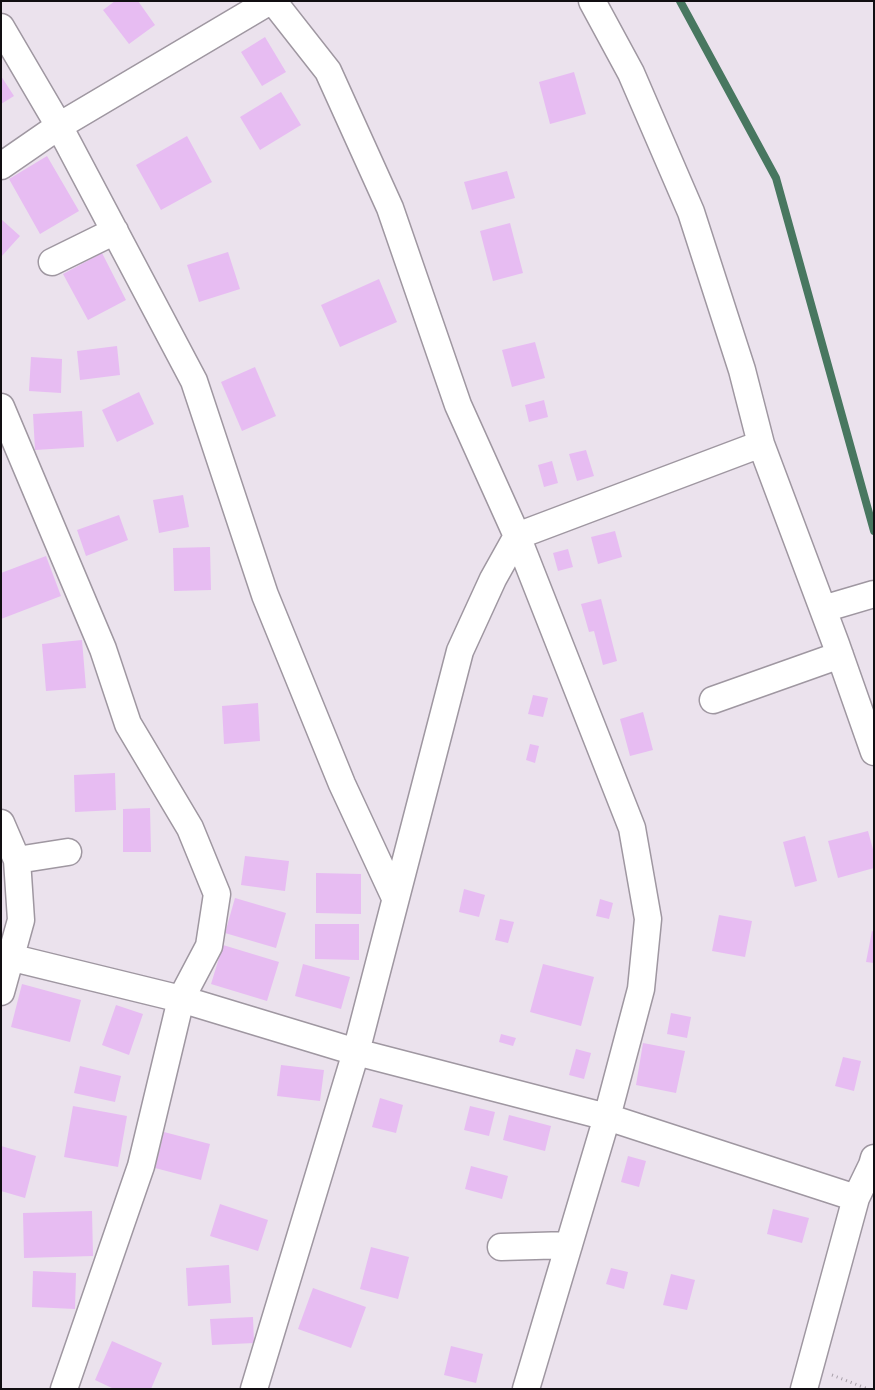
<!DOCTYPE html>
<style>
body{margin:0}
#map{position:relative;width:875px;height:1390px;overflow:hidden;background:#ebe2ed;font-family:Roboto,sans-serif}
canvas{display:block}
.frame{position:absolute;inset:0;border:2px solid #110e12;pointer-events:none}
</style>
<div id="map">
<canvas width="875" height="1390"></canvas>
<div class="frame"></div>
</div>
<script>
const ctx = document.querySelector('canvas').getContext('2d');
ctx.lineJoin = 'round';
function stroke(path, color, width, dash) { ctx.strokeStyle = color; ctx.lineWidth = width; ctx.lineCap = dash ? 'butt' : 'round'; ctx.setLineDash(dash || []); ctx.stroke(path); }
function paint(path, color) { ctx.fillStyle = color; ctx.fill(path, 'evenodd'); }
const stream = new Path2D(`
 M680,1L776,178L874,531`);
const building = new Path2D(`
 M115,1H138L155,25L129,44L103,10Z
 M265,37L286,72L262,86L241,52Z
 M574,72L586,114L550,124L539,82Z
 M1,76L14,96L1,104Z
 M281,92L301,125L260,150L240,117Z
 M187,136L212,182L161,210L136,165Z
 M47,156L79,211L40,234L9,179Z
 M507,171L515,198L472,210L464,182Z
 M1,219L20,236L1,257Z
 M510,223L523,273L493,281L480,231Z
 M228,252L240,289L199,302L187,265Z
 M102,253L126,300L88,320L63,274Z
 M379,279L397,322L340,347L321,305Z
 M535,342L545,378L512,387L502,350Z
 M117,346L120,375L80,380L77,351Z
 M31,357L62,359L61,393L29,391Z
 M255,367L276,416L242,431L221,382Z
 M139,392L154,424L117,442L102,410Z
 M544,400L548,417L529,422L525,405Z
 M82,411L84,447L35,450L33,414Z
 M586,450L594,476L577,481L569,454Z
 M552,461L558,483L544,487L538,465Z
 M183,495L189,527L159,533L153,500Z
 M119,515L128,540L86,556L77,530Z
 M615,531L622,557L598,564L591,537Z
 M210,547L211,590L174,591L173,548Z
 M568,549L573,567L558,571L553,553Z
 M46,556L61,596L1,619V573Z
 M601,599L617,661L603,665L594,631L589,632L581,604Z
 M82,640L86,688L46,691L42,644Z
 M533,695L548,698L543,717L528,714Z
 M258,703L260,741L224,744L222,706Z
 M643,712L653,750L630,756L620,719Z
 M530,744L539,746L535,763L526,760Z
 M115,773L116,810L75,812L74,775Z
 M150,808L151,852H123V809Z
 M868,831L874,853V868L838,878L828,841Z
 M805,836L817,881L795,887L783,842Z
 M245,856L289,861L285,891L241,885Z
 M316,873L361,874V914L316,913Z
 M464,889L485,895L479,917L459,912Z
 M235,898L286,913L276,948L225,933Z
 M600,899L613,903L609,919L596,916Z
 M719,915L752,921L745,957L712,951Z
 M500,919L514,922L508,943L495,940Z
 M315,924H359V960L315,959Z
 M872,931L874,932V963L866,962Z
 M223,945L279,962L267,1001L211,984Z
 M303,964L350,977L341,1009L295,996Z
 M543,964L594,977L581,1026L530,1012Z
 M22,984L81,1000L70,1042L11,1027Z
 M116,1005L143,1014L129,1055L102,1045Z
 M671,1013L691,1017L687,1038L667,1034Z
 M501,1034L516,1038L513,1046L499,1042Z
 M643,1043L685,1051L676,1093L636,1085Z
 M576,1049L591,1053L584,1079L569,1075Z
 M843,1057L861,1061L854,1091L835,1086Z
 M281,1065L324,1070L320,1101L277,1096Z
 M80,1066L121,1076L115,1102L74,1093Z
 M380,1098L403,1105L396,1133L372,1127Z
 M73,1106L127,1116L118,1167L64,1157Z
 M470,1106L495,1112L489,1136L464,1130Z
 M509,1115L551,1126L545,1151L503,1140Z
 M164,1132L210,1144L201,1180L155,1168Z
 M1,1146L36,1156L25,1198L1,1191Z
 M628,1156L646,1161L639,1187L621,1182Z
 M471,1166L508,1176L502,1199L465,1189Z
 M220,1204L268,1220L258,1251L210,1236Z
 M773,1209L809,1218L802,1243L767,1234Z
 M92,1211L93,1256L24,1258L23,1213Z
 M371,1247L409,1257L398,1299L360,1289Z
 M229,1265L231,1303L188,1306L186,1268Z
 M611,1268L628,1272L624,1289L606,1284Z
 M33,1271L76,1273L75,1309L32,1307Z
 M671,1274L695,1280L687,1310L663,1305Z
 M313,1288L366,1307L351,1348L298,1329Z
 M253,1317L254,1343L212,1345L210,1319Z
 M112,1341L162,1363L151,1389H114L95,1380Z
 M451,1346L483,1354L476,1383L444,1375Z`);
const path = new Path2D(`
 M832,1375L868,1389`);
const minor = new Path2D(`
 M273,1L328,71L390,208L458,405L517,536L632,828L648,919L641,989L607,1117L526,1389
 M592,1L631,73L691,212L742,370L761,444L836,644L874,752
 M1,27L59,126L194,381L265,595L342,784L395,898
 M1,166L59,126L270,1
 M52,262L115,231
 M1,407L103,649L128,724L190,828L217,894L209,946L181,999L141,1166L64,1389
 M823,609L874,594
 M713,700L840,655
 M1,823L17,860L21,920L1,992
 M17,860L68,852
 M1,955L181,999L356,1052L607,1117L856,1198
 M501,1247L569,1245
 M254,1389L356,1052L460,651L493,579L517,536L761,444
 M804,1389L856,1198L872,1165L874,1158`);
stroke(stream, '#487760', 8);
paint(building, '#e7bcf2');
stroke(minor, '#9f97a1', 29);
stroke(path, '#a79fa8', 3, [1, 4]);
stroke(minor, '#fff', 26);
</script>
